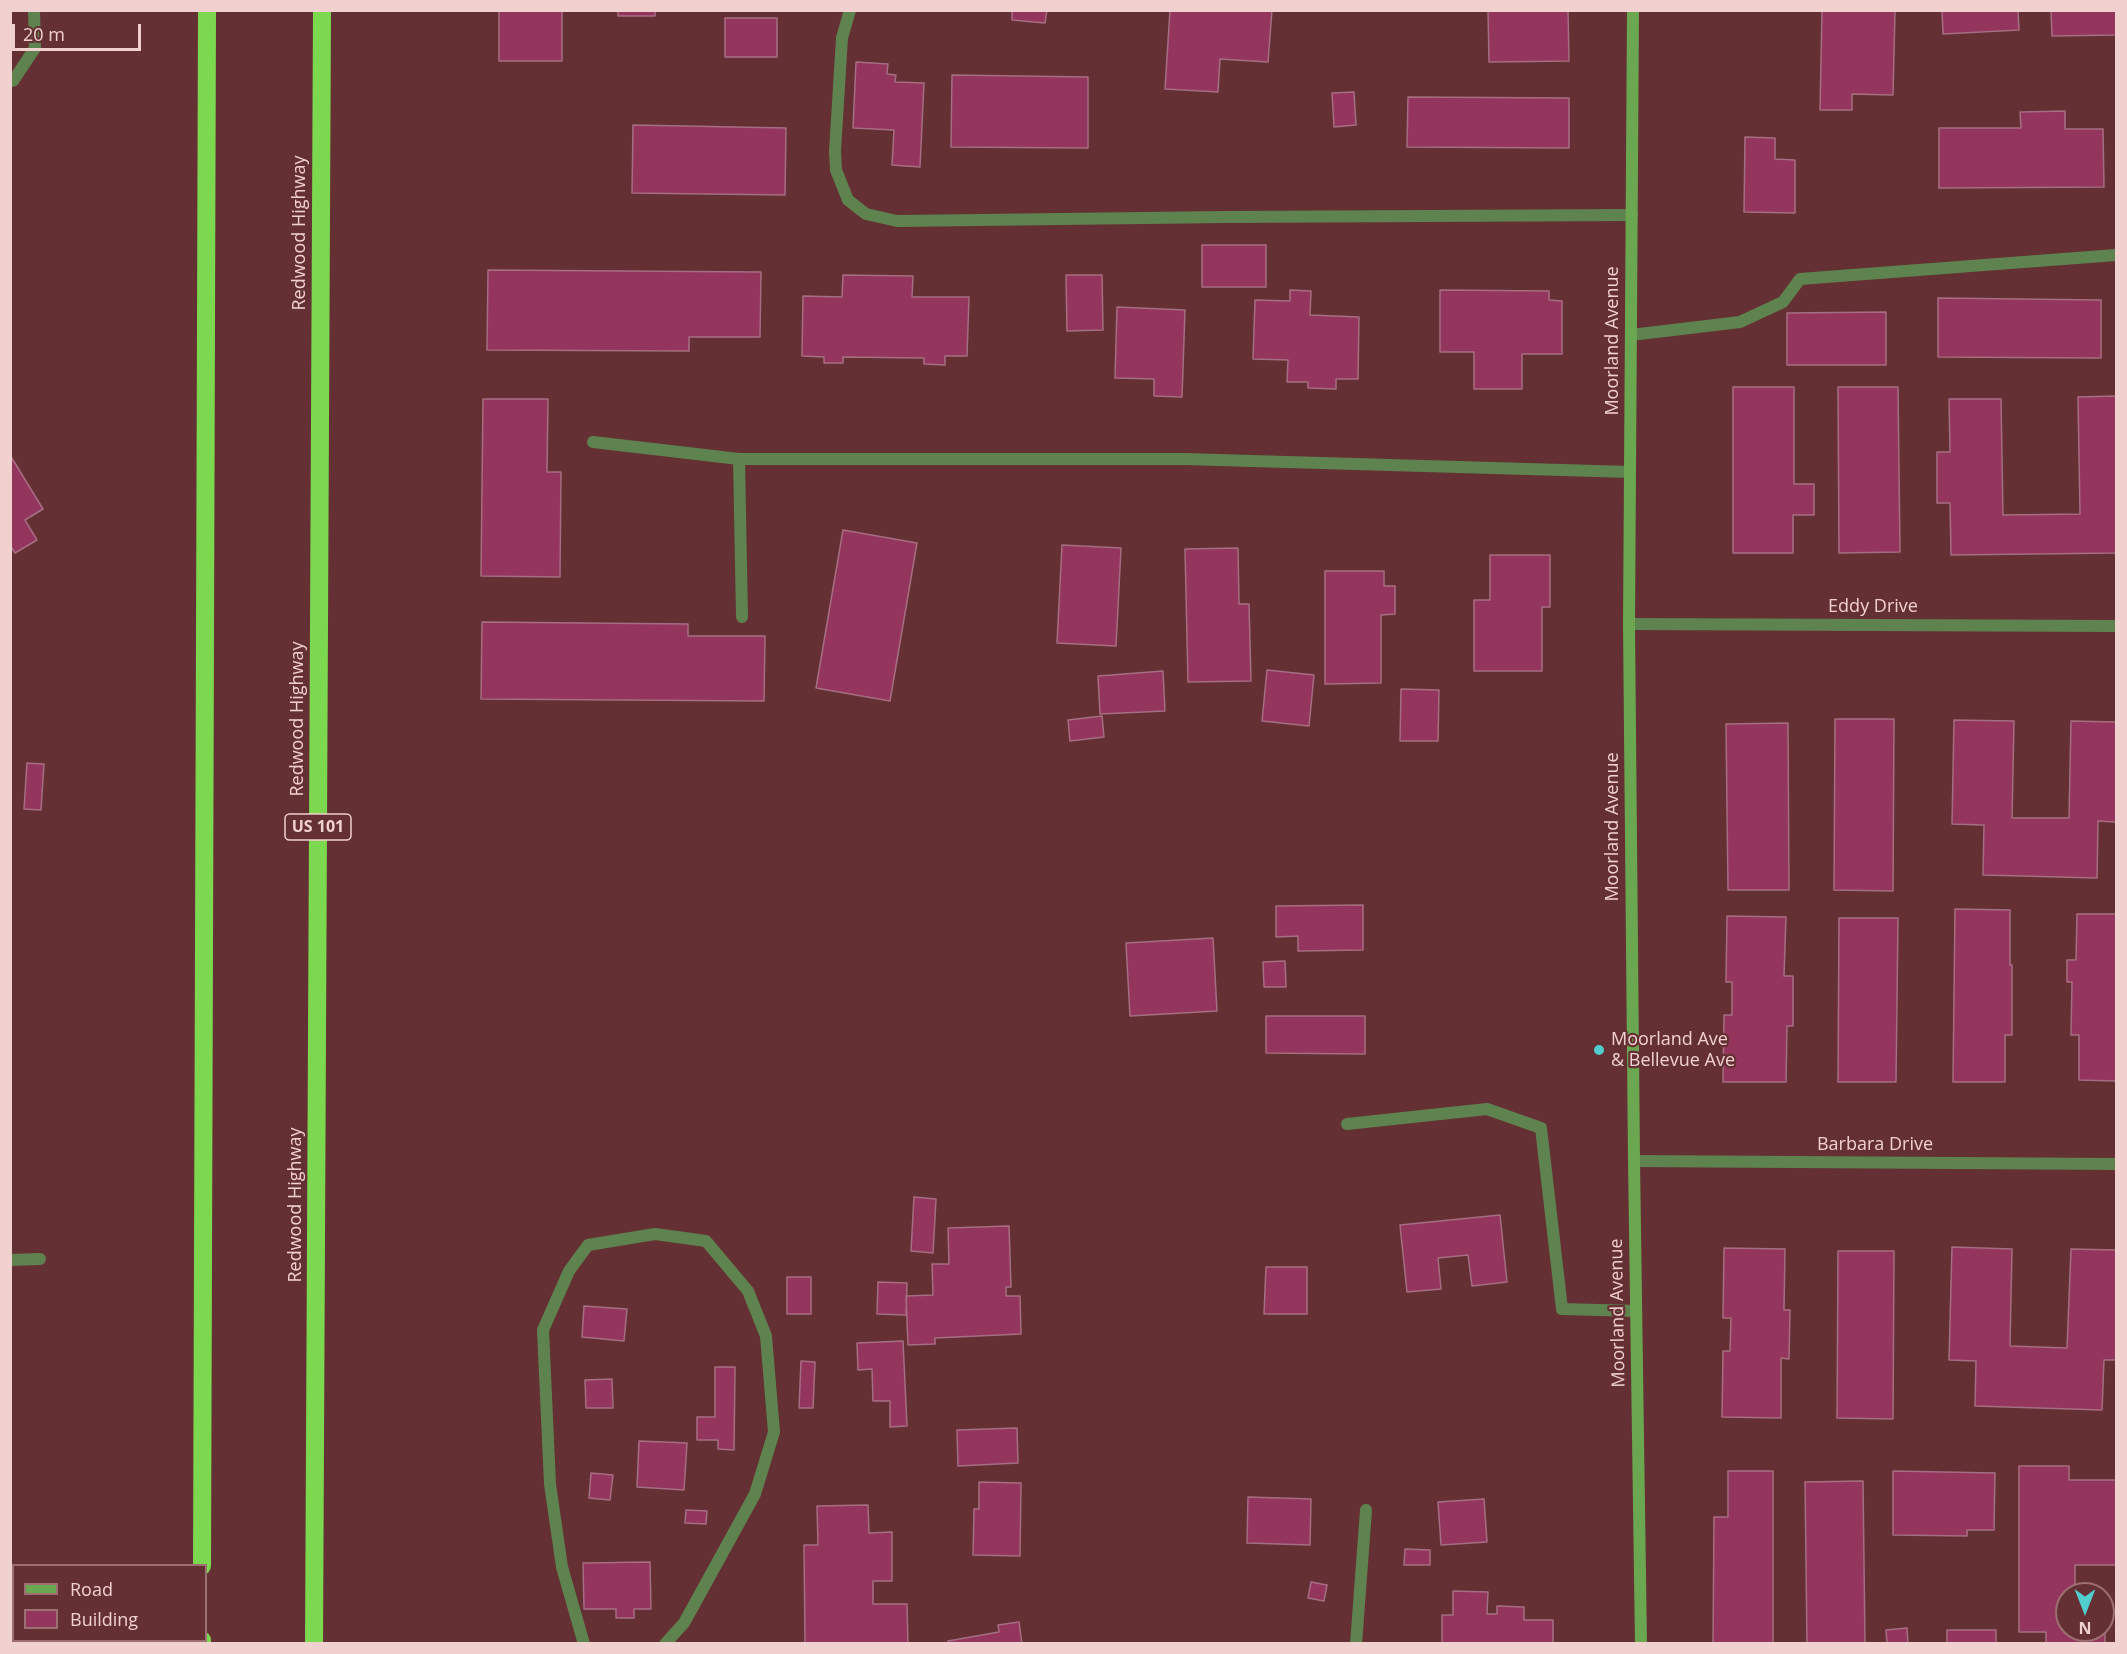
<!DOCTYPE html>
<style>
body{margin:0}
#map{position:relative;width:2127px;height:1654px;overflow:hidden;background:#643033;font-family:"Open Sans",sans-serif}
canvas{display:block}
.frame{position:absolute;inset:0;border:12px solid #f1d0d0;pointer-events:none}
.legend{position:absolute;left:12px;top:1564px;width:195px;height:78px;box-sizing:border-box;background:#643033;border:2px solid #9c7072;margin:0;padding:8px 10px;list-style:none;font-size:18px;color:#f1d0d0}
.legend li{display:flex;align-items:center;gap:12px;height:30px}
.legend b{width:30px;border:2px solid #9c7072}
.north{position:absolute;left:2055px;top:1582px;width:60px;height:60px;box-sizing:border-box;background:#643033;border:2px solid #9c7072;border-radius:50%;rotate:180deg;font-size:16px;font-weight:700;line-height:24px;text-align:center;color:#f1d0d0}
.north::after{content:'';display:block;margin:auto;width:21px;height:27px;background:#52cdcf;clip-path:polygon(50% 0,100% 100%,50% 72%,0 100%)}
.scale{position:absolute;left:12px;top:24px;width:129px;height:27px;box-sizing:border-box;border:3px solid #f1d0d0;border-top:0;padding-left:8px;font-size:18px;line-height:21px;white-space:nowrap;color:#f1d0d0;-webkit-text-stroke:4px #643033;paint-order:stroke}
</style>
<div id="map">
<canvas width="2127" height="1654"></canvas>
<div class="frame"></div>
<ul class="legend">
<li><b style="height:8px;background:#6ba651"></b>Road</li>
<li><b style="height:16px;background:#94355e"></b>Building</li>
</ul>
<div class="north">N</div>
<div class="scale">20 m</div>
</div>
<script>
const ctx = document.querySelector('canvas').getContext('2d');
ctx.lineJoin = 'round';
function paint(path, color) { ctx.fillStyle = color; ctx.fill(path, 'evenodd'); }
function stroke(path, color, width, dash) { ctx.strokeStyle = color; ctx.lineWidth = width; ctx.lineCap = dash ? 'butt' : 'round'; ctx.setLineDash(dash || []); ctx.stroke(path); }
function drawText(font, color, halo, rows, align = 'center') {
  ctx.font = font + ' "Open Sans",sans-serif'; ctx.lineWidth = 4.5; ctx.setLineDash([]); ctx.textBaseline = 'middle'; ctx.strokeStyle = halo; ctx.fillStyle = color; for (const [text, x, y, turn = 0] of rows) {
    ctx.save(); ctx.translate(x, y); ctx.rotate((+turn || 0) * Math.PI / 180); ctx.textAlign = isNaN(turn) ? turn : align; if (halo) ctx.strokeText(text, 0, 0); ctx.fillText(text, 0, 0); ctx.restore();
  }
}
const building = new Path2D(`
 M499,10H562V61H499Z
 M618,10H655V16H618Z
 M1012,10H1047L1045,23L1012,20Z
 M1170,10H1272L1268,62L1220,59L1218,92L1165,89Z
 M1518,10H1568L1569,61L1489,62L1488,11Z
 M1822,10H1895L1893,95L1852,94V110H1820Z
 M1942,10H2018L2019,30L1943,34Z
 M2051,10H2116V35L2052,36Z
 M725,18H777V57H725Z
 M856,62L888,64L887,74L896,75L895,82L924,83L920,167L892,165L894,130L853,128Z
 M952,75L1088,77V148L951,147Z
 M1354,92L1356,125L1334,127L1332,93Z
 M1408,97L1569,98V148L1407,147Z
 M2065,111V129H2103L2104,187L1939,188V128H2021L2020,112Z
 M633,125L786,128L785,195L632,193Z
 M1745,137L1775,138V159L1795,160V213L1744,212Z
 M1202,245H1266V287H1202Z
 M488,270L761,272L760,337H689V351L487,350Z
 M843,275L913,276L912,297H969L967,356H945V365L924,364V358L843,357V363H824V357L802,356L803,296L842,297Z
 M1066,275H1102L1103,330L1067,331Z
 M1290,290L1311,291L1310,315L1359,317L1358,379H1336V389L1308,388V382H1287L1288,360L1253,359L1255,300L1290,301Z
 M1440,290L1549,291V300L1562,301V354H1522V389H1474V352H1440Z
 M1938,298L2101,300V358L1938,357Z
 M1117,307L1185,310L1182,397L1154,396V379L1115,378Z
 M1886,312V365H1787V313Z
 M1733,387H1794V484H1814V515H1793V553H1733Z
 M1838,387H1898L1900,552L1839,553Z
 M2116,396V553L1951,555L1950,503H1937V452H1950L1949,399H2001L2003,515L2080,514L2078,397Z
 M483,399H548L547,472H561L560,577L481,576Z
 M10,455L43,509L25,520L37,540L15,553L10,545Z
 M843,530L917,543L890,701L816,688Z
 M1062,545L1121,548L1116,646L1057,643Z
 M1238,548L1239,604H1249L1251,681L1188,682L1185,549Z
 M1490,555H1550V607H1542V671H1474V600H1490Z
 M1325,571H1384V586H1395V614L1381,615V683L1325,684Z
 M482,622L688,624V636H765L764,701L481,699Z
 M1267,670L1314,675L1309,726L1262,721Z
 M1163,671L1165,711L1100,714L1098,676Z
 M1401,689L1439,690L1438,741H1400Z
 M1102,716L1104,737L1070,741L1068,720Z
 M1835,719H1894L1893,891L1834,890Z
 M1954,720L2014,721L2012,818H2069L2071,721L2116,722V822L2098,821L2097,878L1983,875L1984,825L1952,824Z
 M1788,723L1789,890H1728L1726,724Z
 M27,763L44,764L41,810L24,809Z
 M1363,905V950L1298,951V936L1276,937V906Z
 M1955,909L2010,910V965H2012V1035H2005V1082H1953Z
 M2077,914H2116V1081L2079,1080V1035H2071L2072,982H2067V960H2076Z
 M1727,916L1786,917L1784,976H1793V1026H1787L1786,1082H1723L1724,1015H1732V982H1726Z
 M1839,918H1898L1896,1082H1838Z
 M1213,938L1217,1011L1130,1016L1126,943Z
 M1285,961L1286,987H1264L1263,962Z
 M1266,1016H1365V1054L1266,1053Z
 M914,1197L936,1199L933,1253L911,1251Z
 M1500,1215L1507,1282L1472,1286L1468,1255L1438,1258L1441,1289L1407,1292L1400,1225Z
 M1009,1226L1011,1287H1006V1296H1020L1021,1334L935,1338V1344L908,1345L906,1296L933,1295L932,1264H949L948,1228Z
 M1952,1247L2012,1249L2010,1346L2067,1348L2071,1249L2116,1250V1360H2104L2102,1410L1975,1406L1976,1361L1949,1360Z
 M1724,1248L1785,1249L1784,1310H1790L1789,1359L1781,1358V1418L1722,1417L1723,1351H1730L1731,1318H1723Z
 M1838,1251H1894L1893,1419L1837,1418Z
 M1266,1267H1307V1314H1264Z
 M787,1277H811V1314H787Z
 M878,1282L907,1283L906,1315L877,1314Z
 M584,1306L627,1309L624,1341L582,1337Z
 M903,1341L907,1426L890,1427V1401H873L872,1369L858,1370L857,1343Z
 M801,1361L815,1362L813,1408H799Z
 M715,1367H735L734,1450L718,1449V1440H697V1417H715Z
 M612,1379L613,1408H586L585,1380Z
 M1017,1428L1018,1463L958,1466L957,1430Z
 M639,1441L687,1443L684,1490L637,1487Z
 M2019,1466H2069V1480H2116V1565H2075V1594H2067V1630H2103L2105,1627V1644H2046V1632H2019Z
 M1728,1471H1773V1644H1713L1714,1517H1728Z
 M1893,1471L1995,1473L1994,1530H1967V1536L1893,1535Z
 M591,1473L613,1475L610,1500L589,1498Z
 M1863,1481L1865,1644H1807L1805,1482Z
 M979,1482L1021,1483L1020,1556L973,1555L974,1509H979Z
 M1248,1497L1311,1499L1310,1545L1247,1543Z
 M1484,1499L1487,1542L1441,1545L1438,1502Z
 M868,1505L869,1533L892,1532V1581H873V1604H907L908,1644H805L804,1545H818L817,1506Z
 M686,1510L707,1511L706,1524L685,1523Z
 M1405,1549L1430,1550V1565H1404Z
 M650,1562L651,1609H634V1618H616V1609H584L583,1563Z
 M1311,1582L1327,1585L1324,1601L1308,1598Z
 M1453,1591L1488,1592L1487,1614H1497V1606L1524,1607V1620H1553V1644H1442V1615H1453Z
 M1019,1622L1022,1644H948V1641L999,1632L998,1625Z
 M1907,1628L1908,1644H1887L1886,1630Z
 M1947,1630H1996V1644H1947Z`);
const lane = new Path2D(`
 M850,10L842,38L835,151L836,170L848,200L866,214L897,221L1225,217L1632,215
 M10,81H13L35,48L34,10
 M1631,335L1740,322L1783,302L1800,279L2116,255
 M593,442L739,459H1184L1630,472
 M739,459L742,617
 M1347,1124L1487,1109L1541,1128L1562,1309L1636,1311
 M584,1644L562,1567L550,1484L543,1330L569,1271L588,1245L655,1234L706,1241L748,1291L766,1336L774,1432L755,1494L684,1623L665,1644
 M1356,1644L1366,1510`);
const street = new Path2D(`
 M1629,624L2116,626
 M1634,1161L2116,1164
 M10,1260L40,1259`);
const secondary = new Path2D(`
 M1633,10L1629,624L1634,1161L1641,1644`);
const highway = new Path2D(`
 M202,1566L207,10
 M202,1644V1640
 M314,1644L322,10`);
const markers = [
 [1599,1050,6,"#52cdcf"]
];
const shields = [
 [318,827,66]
];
const shieldNames = [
 ["US 101",318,827]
];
const streetNames = [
 ["Redwood Highway",300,233,-90],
 ["Moorland Avenue",1613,341,-90],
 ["Eddy Drive",1873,607],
 ["Redwood Highway",298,719,-90],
 ["Moorland Avenue",1613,827,-90],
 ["Barbara Drive",1875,1145],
 ["Redwood Highway",296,1205,-90],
 ["Moorland Avenue",1618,1313,-91]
];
const poiNames = [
 ["Moorland Ave",1611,1040],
 ["& Bellevue Ave",1611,1061]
];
paint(building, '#94355e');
stroke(building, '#a66e82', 1.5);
stroke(lane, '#5e834f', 12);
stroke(street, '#5e834f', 12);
stroke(secondary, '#6ba651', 12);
stroke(highway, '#7cd94f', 18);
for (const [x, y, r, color] of markers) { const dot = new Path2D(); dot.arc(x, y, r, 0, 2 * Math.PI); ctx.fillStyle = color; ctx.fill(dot); stroke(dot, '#643033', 2); }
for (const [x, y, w] of shields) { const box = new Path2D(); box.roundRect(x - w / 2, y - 13, w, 26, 4.5); ctx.fillStyle = '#643033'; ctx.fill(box); stroke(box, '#f1d0d0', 1.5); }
drawText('bold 16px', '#f1d0d0', null, shieldNames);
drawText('18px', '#f1d0d0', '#643033', streetNames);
drawText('18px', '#f1d0d0', '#643033', poiNames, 'left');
</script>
